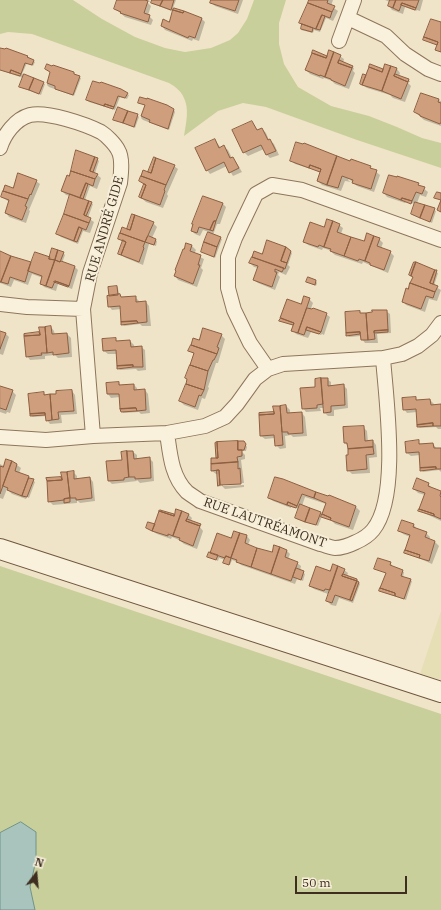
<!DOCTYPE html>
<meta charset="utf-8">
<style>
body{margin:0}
#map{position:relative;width:441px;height:910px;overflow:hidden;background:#f0e4c8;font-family:"IBM Plex Serif",serif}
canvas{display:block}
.north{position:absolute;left:16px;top:854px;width:40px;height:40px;-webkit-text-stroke:3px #f7eed8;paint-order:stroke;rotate:16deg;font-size:11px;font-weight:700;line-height:16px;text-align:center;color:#3d2e20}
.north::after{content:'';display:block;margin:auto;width:14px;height:18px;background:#3d2e20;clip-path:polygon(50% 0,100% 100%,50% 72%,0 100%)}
.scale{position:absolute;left:295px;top:876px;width:112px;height:18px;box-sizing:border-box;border:2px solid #3d2e20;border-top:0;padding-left:5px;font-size:12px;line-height:14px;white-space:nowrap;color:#3d2e20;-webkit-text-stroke:3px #f7eed8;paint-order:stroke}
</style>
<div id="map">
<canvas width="441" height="910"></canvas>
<div class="north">N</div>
<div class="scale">50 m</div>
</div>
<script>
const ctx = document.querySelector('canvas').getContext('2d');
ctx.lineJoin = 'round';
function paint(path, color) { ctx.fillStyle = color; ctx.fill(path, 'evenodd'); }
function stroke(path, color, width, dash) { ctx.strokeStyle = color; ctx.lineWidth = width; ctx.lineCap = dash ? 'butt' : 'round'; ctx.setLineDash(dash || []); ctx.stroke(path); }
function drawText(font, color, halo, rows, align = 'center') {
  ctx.font = font + ' "IBM Plex Serif",serif'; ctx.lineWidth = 4; ctx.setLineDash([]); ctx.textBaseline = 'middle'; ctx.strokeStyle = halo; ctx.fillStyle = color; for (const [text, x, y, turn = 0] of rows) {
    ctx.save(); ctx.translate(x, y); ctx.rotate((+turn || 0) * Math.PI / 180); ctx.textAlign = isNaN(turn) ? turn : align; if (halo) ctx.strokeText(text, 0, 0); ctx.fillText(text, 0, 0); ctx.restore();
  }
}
const farmland = new Path2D(`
 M441,611V680L420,674Z`);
const green = new Path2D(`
 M0,0H73L102,19L135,37L165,48L185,52L211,48L230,40L238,33L247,19L254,0H286L279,23V44L284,64L298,87L331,106L369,116L397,127L422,138L441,143V168L357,140L266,107L243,103L218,111L184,136C186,123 190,108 183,96C181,91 174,86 169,83L32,34L8,32L0,34Z
 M0,566L441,714V910H0Z`);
const water = new Path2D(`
 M21,822L36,832V860L30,887L35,910H0V833Z`);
const shadow = new Path2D(`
 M118,0H149L150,2L146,1L151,6L148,15L153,20L151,25L125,17L119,12L115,9Z
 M153,0H176L173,8L202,19L205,22L199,41L193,39L192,41L165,30L162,26L170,23L174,12L153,4L152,3Z
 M212,0H243L238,14L215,6L211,2Z
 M310,0H333L331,6L338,11L333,21L326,18L320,32L314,30L313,33L301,30L303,25L300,23Z
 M385,0H423L420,11L417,10L416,11L405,7L403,14L392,10L389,6L390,2Z
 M0,49L27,57L35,62L33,66L27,63L22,74L45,84L41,95L22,88L20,86L23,78L0,70Z
 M339,56L337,68L341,57L344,59L343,63L354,68L353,71L355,73L349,89L335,84L332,81L324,78L323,79L310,74L306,70L326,57L340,56H341Z
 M386,65L397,69L400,73L399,76L410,81V82L406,81L411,86L405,102L393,98L390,95L367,88L361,84L383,70L384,71Z
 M46,69L73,73L79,77L81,78L74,96L49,87L47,85L51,72Z
 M101,84L127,94L129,95L127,99L120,97L115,110L89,102L87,100Z
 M421,94L441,101V126L424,120L415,112Z
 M139,102L174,110L175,112L169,130L143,120L141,118L146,106Z
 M137,115L139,117L135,128L114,119Z
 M252,122L258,131L262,129L266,133L269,140L274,144L279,155L270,158L267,155L264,149L248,156L244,152Z
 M215,140L221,148L224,147L228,150L232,158L236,162L242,172L233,176L227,166L210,174L207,170Z
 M97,159L99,161L95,173L101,178L97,189L90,186L85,200L93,204L88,218L94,222L90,233L83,231L78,244L61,237L57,234L71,196L66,195L62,191Z
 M291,160L351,162L370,167L380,175L374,192L357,186L349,179L348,180L351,182L345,181L341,191L322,185L318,181L321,172L295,164Z
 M174,166L178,169L167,194L168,196L163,208L146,202L140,197L145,185L140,181Z
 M36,181L40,184L29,210L30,211L26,223L9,217L6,213L9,202L2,197L14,189Z
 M418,184L428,192L426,197L420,195L417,203L436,211L432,223L412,214L416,204L406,202L405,203L387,197L384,193Z
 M204,197L223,204L226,207L220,224H217L213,235L222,239L215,258L202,252L209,232L203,230L200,236L195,234L192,231Z
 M133,216L153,223L157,227L152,238L157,241L156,246L149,244L143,265L126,258L119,254L123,242L119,238L128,230Z
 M339,225L343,228L341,234L365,243L379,239L383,243L381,248L390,252L394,256L388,273L363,262L362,264L335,255L329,250L323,248L322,250L308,245L304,241L325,228Z
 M187,244L192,246L196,250L194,254L204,259L201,268L203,270L197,287L178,280L175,276Z
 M287,248L292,253L288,265L290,267L286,275L279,272L278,275L280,277L275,290L258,283L254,280L258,268L254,267L250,263L262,255Z
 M0,252L32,264L50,259L63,253L65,255L62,263L75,267L78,270L72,289L58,284L56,291L44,287L41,283L43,278L32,274L28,285L14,280L11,287L0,283Z
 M414,263L438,273L434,286L441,290L437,301L429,299L425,312L406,305L403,301L413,277L410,275Z
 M316,281L317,283L316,286L307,282Z
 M117,287L118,288L119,296L123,298L135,297L139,301V303L146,302L149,306L151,326H142L140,324L124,326L122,324L121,309L112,310L109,306L110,297Z
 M309,299L313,303L309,314H326L330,317L324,335L322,334L321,335L311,332L308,338L296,334L293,330L294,326L281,321Z
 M386,311L390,314L391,333L377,334L378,343H365L362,339L361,336L349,337L347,335L361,314Z
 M51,327L54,331L55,335L67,334L71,338L72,357L58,358L55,355L45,356V359L30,360L27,356L39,333L41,335Z
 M0,332L6,334L9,337L3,355L0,354Z
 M221,335L225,339L218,363H216L208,387L209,388L205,399L202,398L198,410L184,405L180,401L188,380L195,355L190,351L200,342Z
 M115,339L118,342L130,341L134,345V348L141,347L145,350L146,370L138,371L136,369L120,370L118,368L117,354H108L104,351Z
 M327,379L331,382V386L343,385L347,389L348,408L334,410V416H328L325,413L324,408H320L321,411L306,412L303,408L316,388V380Z
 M119,383L121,386L134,385L137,388V391L145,390L148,394L150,413L141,414L139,412L123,413L122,411L120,397L111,398L108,394Z
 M0,387L12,391L16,395L10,413L7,412L6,414L0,412Z
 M72,391L75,395L77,414L61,415L62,423L50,424L47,420V416L33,417L31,416L44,393L46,396Z
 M415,398L418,401L430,400L434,404V406L441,405V429H438L436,427L420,428L418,427L417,412L407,413L404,409Z
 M286,406L290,410V414L302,413L305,417L307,436L293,437L291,435L285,436L286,448L280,449L276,445L275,438L265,439L261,436L275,413Z
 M363,427L367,431L368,442L373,441L376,445L377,457L369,458L370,473L352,474L348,470L349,456L348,446L345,443Z
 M418,442L421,444H433L437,449H441V472L439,470L423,472L421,470L420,455L411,456L407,453Z
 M245,444L247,447L246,451H241L245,455V459L241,460L244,483L223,484V486L244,485V487L225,489L221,485L220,487L219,485L218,474H216L212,471L217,459Z
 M133,452L137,455V459L149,458L153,462L154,481L140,483L136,479L137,481L112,484L109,481L123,460Z
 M6,461L17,465L21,468L19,473L29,477L35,482L29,498L27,497L26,499L12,494L7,489L3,499L0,498V464L4,466Z
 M73,472L77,476V480L90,478L93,482L95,501L80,503L78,501H77V503L53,505L49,501L61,478L63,480Z
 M282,480L356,507L360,511L353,530L335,524L331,520L324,518L322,516L318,526L297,519L296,518L299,509L291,507V508L273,501L269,498ZM305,497L326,504L323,515L320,513L302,506Z
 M428,484L432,488L441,492V521L420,511L425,495L418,493L414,489Z
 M188,514L192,518L190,523L200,527L203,531L197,549L184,544L179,540L172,537L171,539L157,534L147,528L174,518Z
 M403,521L414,525L417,529L426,533L430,537L429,540L435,542L439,546L432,564L405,552L410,537L403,534L399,530Z
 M247,536L250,540L248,545L272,554L286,550L290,554L288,559L297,563L301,566L300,571L305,574L303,581L297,579L295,584L241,565L238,562L232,560L230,565L224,562L225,560L219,558L218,561L208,557L232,539Z
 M390,563L392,565L391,567L404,572L403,577L412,581L406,600L382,592L387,573L377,570Z
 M344,570L348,573L347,576L357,580L360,584L353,603L339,598L336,606L331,605L327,601L330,592H328V594L314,589L310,586L331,573Z`);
const building = new Path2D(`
 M117,0H145L148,1L144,13L150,15L148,22L120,13L121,12L114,9Z
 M152,0H163L160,6L151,3Z
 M163,0H174L171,10L160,6Z
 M211,0H239L235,11L210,3Z
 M309,0H328L327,3L335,6L332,12L308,3Z
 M390,0H396L393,8L388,6Z
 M396,0H419L416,8L402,3L399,11L393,8Z
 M308,3L332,12L330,18L322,15L316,29L299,23Z
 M402,3L416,8L415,10L401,5Z
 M174,8L184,11L183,13L173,10Z
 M173,10L183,13L184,11L202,18L195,38L189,36L188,38L161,26L163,19L169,22Z
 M322,15L325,16L320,30L316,29Z
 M431,19L441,22V52L435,50L438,42L424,37Z
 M302,24L313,28L312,32L301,29Z
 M424,37L438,42L437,45L423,40Z
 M0,48L5,49L6,48L28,56L27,57L34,60L32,65L25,63L21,74L11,70L10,73L0,70Z
 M313,50L327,56L326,58L312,53Z
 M329,50L334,52L325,77L320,75V76L305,70L312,53L326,58Z
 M334,52L341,55L338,63L352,68L345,86L331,80V79L325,77Z
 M339,60L353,66L352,68L338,63Z
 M47,64L52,66L53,65L74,72V74L80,76L73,95L55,89V86L47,83L50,72L45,69Z
 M370,64L383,69L382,72L369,67Z
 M385,64L391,66L382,91L362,85L369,67L382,72Z
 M391,66L397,68L394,76L408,82L401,99L382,91Z
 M11,70L21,74L20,76L10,73Z
 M24,74L34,78L29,90L19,87Z
 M363,74L366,75L362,85L360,84Z
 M395,74L409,79L408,82L394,76Z
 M34,78L44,82L39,94L29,90Z
 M93,81L100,83L101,82L121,89L128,93L125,98L118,96L114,107L105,104L104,106L86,100Z
 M421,93L439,99L438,102L441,103V122L440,124L420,116V115L414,112Z
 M140,97L147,99V98L167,105L174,109L168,129L149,122L150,120L141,116L145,105L138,103Z
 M105,104L114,107L113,109L104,106Z
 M118,107L128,111L123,123L113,120Z
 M128,111L138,114L134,127L123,123Z
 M252,121L257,130L262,128L268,140L270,139L276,151L266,155L261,145L243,153L232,130Z
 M215,139L219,148L224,145L230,158L233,157L239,168L229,173L224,162L206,171L195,148Z
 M296,142L303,144L304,143L337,156L327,185L317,181L321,169L310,165L309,168L290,161Z
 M76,150L95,157L90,171L98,174L95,179L71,171Z
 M337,156L350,161L351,159L371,166L370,168L377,170L371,189L352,183L353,180L342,176L338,188L327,185Z
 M95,157L98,158L93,172L90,171Z
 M154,157L156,158L151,173L148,172Z
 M156,158L175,165L166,185L141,176L143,170L151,173Z
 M310,165L321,169L320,172L309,168Z
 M71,171L95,179L93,186L86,183L80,198L61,191L67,175L69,176Z
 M18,173L37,180L31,195L30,194L28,199L3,191L5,185L13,188Z
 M389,175L397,177V176L419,183L418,185L425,187L422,194L416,192L412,201L402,198L401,200L383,193Z
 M141,176L166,185L164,190L165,191L160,205L141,198L146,185L139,181Z
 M86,183L88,184L83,199L80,198Z
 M144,184L146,185L141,198L139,197Z
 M3,191L28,199L25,206L27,207L22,220L5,213L9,200L1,197Z
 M437,192L441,193V212L437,210L441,200L434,198Z
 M70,194L89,201L84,215L91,218L89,223L64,214Z
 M203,196L223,203L216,221H214L210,230L199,227L197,233L191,231L193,224H192Z
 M402,198L412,201L411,204L401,200Z
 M89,201L92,202L86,216L84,215Z
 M415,202L425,205L420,218L411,214Z
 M425,205L435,208L430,222L420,218Z
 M64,214L89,223L86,230L79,227L74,241L56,234Z
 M132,214L135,215L130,230L127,229Z
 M135,215L154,222L145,242L120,233L122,227L130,230Z
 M327,219L333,221L324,247L319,245L318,247L303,242L310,222L324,227Z
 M214,221H216L213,231L210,230Z
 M333,221L340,224L337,232L351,237L344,256L330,251L331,249L324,247Z
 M79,227L82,229L77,242L74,241Z
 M208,232L221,237L217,247L204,242Z
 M120,233L145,242L143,247L144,248L139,262L121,255L126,242L118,239Z
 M367,233L374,236L365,261L359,259L358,261L344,256L351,237L364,241Z
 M149,236L156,239L154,245L145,242L147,237Z
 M374,236L380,238L377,246L391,251L384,270L370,265V263L365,261Z
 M123,240L126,242L121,255L118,254Z
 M267,240L286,247L281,261L287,263L285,269L252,257L254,251L262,254Z
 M204,242L217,247L214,257L201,252Z
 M186,243L192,245L190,251L201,255L198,265H200L193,284L174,276L176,271L175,270L183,249H184Z
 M286,247L291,251L287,263L281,261Z
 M52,248L58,250L55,260L49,259Z
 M58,250L64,252L60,262L55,260Z
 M0,251L11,256L1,282H0Z
 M35,252L50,257L49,259L55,260L46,286L40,284L42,276L28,271Z
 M11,256L31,262L25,282L10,277L8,284L1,282Z
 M252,257L284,268L282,272L275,269V272H277L272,287L253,280L258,266L249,263Z
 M55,260L60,262L61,261L75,266L69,286L55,281L52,288L46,286Z
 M414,262H416L411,276L409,275Z
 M416,262L435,270L430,283L438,286L435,292L410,283L413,277L411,276Z
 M435,270H437L433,284L430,283Z
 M308,277L316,280L315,285L306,282Z
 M55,281L69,286L68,287L54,282Z
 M410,283L435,292L433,298L426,296L421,309L402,302L406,288L408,289Z
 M117,286L118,295L109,296L108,287Z
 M120,294L121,297L136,296V302L146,301L147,322L138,323L137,321L121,322L120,306L108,307L107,296Z
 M304,296L310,298L298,333L291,331L294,323L280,318L287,299L301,304Z
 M307,308L312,309L313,308L327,313L321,332L307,327L304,335L298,333Z
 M372,310H387L388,330L374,331L375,339L368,340L366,313L372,312Z
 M360,311V313H366L368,340H361L360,332L346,333L345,312Z
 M281,318L294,323L293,325L279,321Z
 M137,321L138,323L121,325V322Z
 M51,326L52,334L67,333L69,353L53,355V352L47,353L45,327Z
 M39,327H45L47,353H41L42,355L26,357L24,336L40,335Z
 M307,327L321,332L319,334L306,330Z
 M203,328L222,334L217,347L219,348L217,354L191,345L193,338L199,340Z
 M388,330V332L374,333V331Z
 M0,331L6,333L0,349Z
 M39,332L40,335L24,336V334Z
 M360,332V334L346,336V333Z
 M116,338V341L130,340L131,347L142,346L143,367H133V365L117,366L116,350L103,351L102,339Z
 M191,345L217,354L214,360H213L208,371L190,365L194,353L188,351Z
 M133,365V367L117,369V366Z
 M190,365L208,371L204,390L186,384L187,379L185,378Z
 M321,378L323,404L317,405V408L302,409L300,388L315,387V379Z
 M321,378H328V386L344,384L345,405L331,406V412L324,413Z
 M119,382V385L134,384V390L145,389L146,410L137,411L136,408L120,409L119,394H107L106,383Z
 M186,384L204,390L201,396L199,395L195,407L179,401Z
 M0,386L13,390L6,410L0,408Z
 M72,390L74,411L58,412L59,419L52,420L50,394H56V391Z
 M44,392V395L50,394L52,420L46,421L45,413L30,414L28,394Z
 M416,397V400L430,399L431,405L441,404V426H433V423L417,425L416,409L403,410L402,398Z
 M286,405L287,413L302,412L303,433L288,434V432H282L280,406Z
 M273,406H280L283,445L275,446L274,435L260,436L259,415L274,414Z
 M136,408L137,411L121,412L120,409Z
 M274,412V414L259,415V413Z
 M45,413V415L30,416V414Z
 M433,423V426L417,427V425Z
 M364,426L365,441L373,440V447L348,449L347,443H344L343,427Z
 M419,440V444L433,443L434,448H441V469H436V467L420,468L419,452L406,453L405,442Z
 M238,441V450H242V456L237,457L238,462L211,464V458H218L217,442Z
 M238,441H244L246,444L244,450H238Z
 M217,442L218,458H216L215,443Z
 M373,447L374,454L366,455L367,469L347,471L346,455H348V449Z
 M127,451H133L134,459L150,457L151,478L135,479V477H129Z
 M127,451L129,477L124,478V480L108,481L106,461L122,460L121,452Z
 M6,459L12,461L0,494V466L3,467Z
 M12,461L17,464L15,471L29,476L22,496L7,490L8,488L3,486Z
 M238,462V469L240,468L241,484L220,485L219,470L211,471V464Z
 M436,467V469L420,471V468Z
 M217,470H219L220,485L218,486Z
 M74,471V479L90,477L92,498L76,500V498H70L67,472Z
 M61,472H67L70,498L64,499V500L48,502L47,481L62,480Z
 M61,477L62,480L47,481L46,478Z
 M275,477L283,479L316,492L314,498L302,494L297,506L288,502L287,505L268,498Z
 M29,478L34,479L27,497L22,496Z
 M417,478L429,483L428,486L441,491L440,496L441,497V519L434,516V514L419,509L425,493L413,489Z
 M316,492L328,496L329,495L356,506L349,527L330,520L331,518L322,514L326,503L314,498Z
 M70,498V502L64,503V499Z
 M288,502L297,506L296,508L287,505Z
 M300,504L310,508L305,522L295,518Z
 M310,508L321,512L316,525L305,522Z
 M176,509L182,511L173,536L168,534V536L152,531L159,511L174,516Z
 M419,509L434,514V516L418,511Z
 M160,510L174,514V516L159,511Z
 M182,511L189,514L186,521L200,526L193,546L179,540L180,538L173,536Z
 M322,514L331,518L330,520L321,517Z
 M187,519L201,524L200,526L186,521Z
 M402,520L414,524L413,527L427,532L425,537L435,541L429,561L419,558L420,555L405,550L410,535L398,531Z
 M148,522L155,524L152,531L146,528Z
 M234,531L240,533L231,558L226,556L225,558L210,553L217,533L231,538Z
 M240,533L247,535L245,543L257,548L251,567L236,562L237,560L231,558Z
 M274,545L280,547L271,574L251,567L257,548L272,552Z
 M280,547L287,550L285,557L298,562L291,581L271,574Z
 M405,550L420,555L419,558L404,553Z
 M209,552L218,555L216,560L207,557Z
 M226,556L231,558L229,565L223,563Z
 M378,558L391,562L390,565L403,570L401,576L411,579L404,599L395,596V593L380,588L386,573L374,569Z
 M333,564L338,566L330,590L325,589L324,591L309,586L316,566L330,571Z
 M338,566L345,569L342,576L357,581L350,600L335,595L332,603L326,601Z
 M296,568L304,571L301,580L293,577Z
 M343,574L357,579V581L342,576Z
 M357,581L359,582L352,601L350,600Z
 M380,588L395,593V596L379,591Z`);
const minor = new Path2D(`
 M348,18L386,36L405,54L428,69L441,74
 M339,41L354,0
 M0,148C4,135 15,119 30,115C47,111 85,124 101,132C106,135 115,144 118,150C123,158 121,174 120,183L90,273L83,309L93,436
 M0,304L27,307L83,309
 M268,369L250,343L234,310L228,288V257L235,238L256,194L272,185L302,190L441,240
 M167,433C170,453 171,476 187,492C191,495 196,498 200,501L320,544C325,545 331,548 335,548C342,548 350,545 356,542C363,539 368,536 373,530C400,497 386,399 383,358
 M0,437L46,440L93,436L167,433L205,426L225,417L237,404L255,379L268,369L283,364L383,358L402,354L418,346L432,335L441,323`);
const secondary = new Path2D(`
 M0,549L441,692`);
const streetNames = [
 ["RUE ANDRÉ GIDE",105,229,-74],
 ["RUE LAUTRÉAMONT",265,523,19]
];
paint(farmland, '#e6deb5');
paint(green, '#c9cf9b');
paint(water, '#a9c4bc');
stroke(water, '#6f938a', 1);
paint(shadow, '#0003');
paint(building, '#cf9f7d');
stroke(building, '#8d5f41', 1);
stroke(minor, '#8d765c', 16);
stroke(secondary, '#6f573f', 22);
stroke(minor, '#faf1dc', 14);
stroke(secondary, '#faf1dc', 20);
drawText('13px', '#3d2e20', '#f7eed8', streetNames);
</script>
